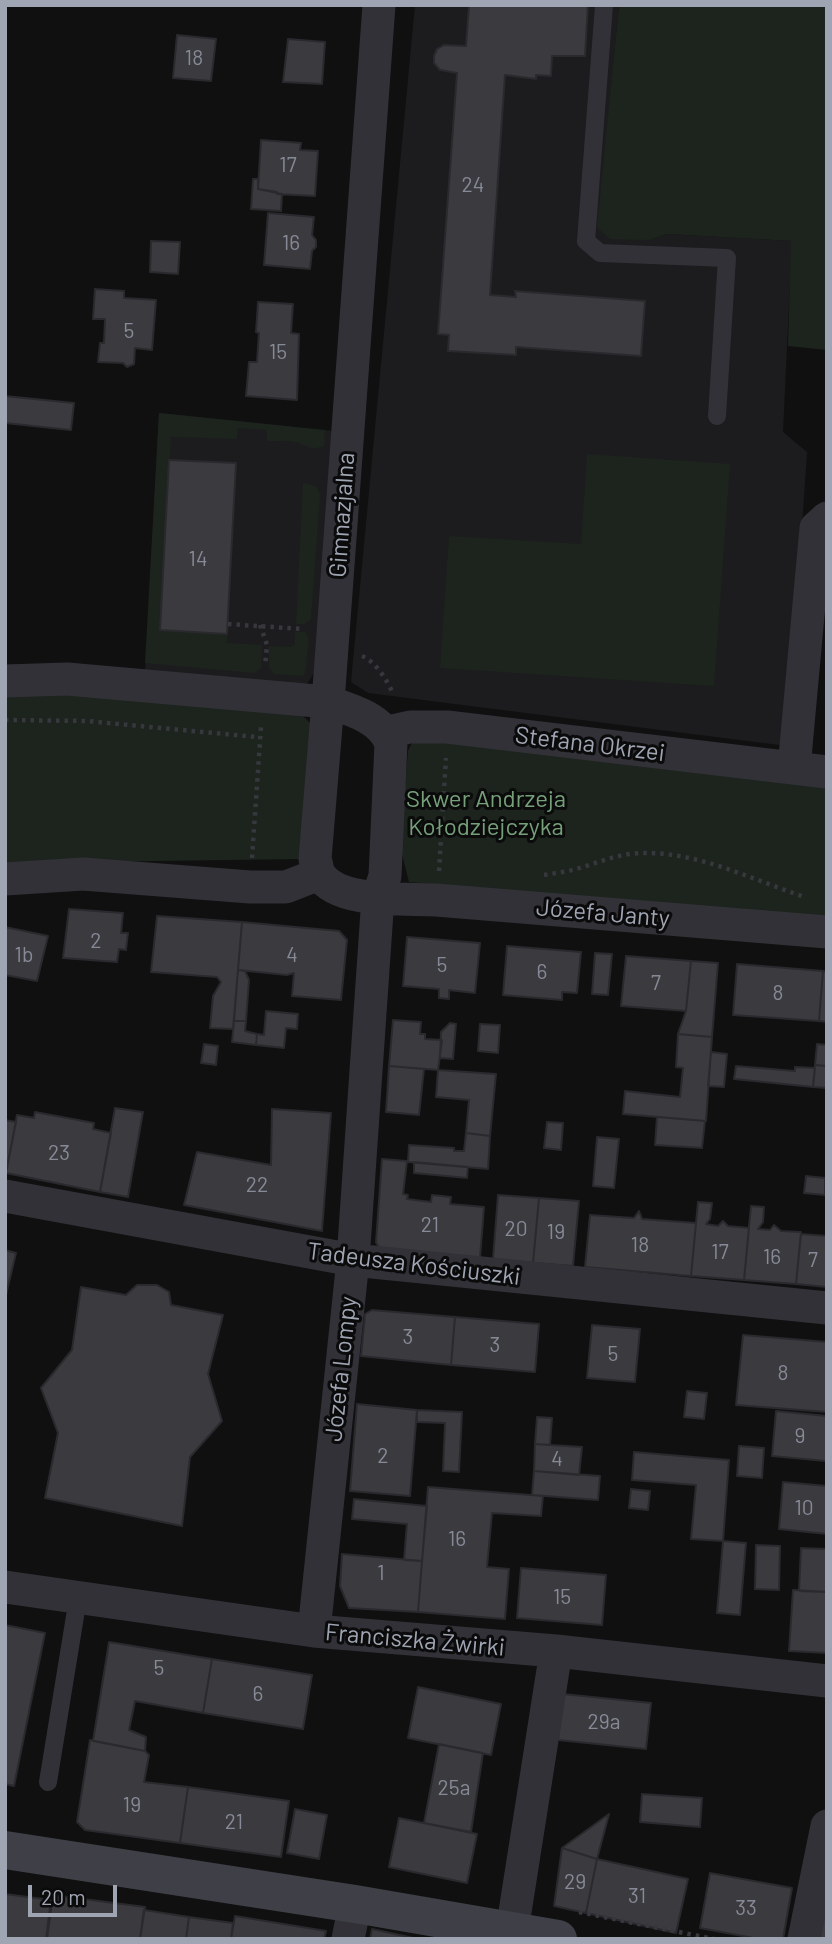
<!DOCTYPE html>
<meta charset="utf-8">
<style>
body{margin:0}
#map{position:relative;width:832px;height:1944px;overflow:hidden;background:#101011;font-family:Barlow,sans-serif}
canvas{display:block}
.frame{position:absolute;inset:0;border:7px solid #a0a5b3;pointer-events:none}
.scale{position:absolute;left:28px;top:1885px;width:89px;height:32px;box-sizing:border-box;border:4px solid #a0a5b3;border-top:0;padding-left:9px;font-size:21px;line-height:24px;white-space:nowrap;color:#a0a5b3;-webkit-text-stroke:5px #0b0b0c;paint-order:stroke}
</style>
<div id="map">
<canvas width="832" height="1944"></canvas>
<div class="frame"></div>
<div class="scale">20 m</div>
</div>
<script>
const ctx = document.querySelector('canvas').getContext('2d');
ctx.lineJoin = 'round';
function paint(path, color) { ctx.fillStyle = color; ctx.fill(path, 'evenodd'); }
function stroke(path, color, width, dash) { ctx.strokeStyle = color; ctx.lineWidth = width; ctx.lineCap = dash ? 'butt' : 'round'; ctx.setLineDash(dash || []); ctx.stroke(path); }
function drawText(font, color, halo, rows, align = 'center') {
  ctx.font = font + ' Barlow,sans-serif'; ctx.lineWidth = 6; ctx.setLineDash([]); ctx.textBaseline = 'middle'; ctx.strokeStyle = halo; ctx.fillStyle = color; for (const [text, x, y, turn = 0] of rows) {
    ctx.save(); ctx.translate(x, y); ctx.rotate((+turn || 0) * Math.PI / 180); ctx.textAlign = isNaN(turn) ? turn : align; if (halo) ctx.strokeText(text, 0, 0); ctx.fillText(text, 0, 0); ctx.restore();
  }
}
const built = new Path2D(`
 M415,5H619L598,227L649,240L667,234L792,241L783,432L807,452L787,746L368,693L351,682Z
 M159,413L333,431L314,673L307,684L145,674Z`);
const green = new Path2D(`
 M619,5H827V350L788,346L791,241L667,234L649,240L610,239L597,227Z
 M159,413L325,430L324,446C311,451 307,446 296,442C288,440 276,441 267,441V430L238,428L237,439L171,437L160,630L227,634V643L262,645L261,668L254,673L145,663Z
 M587,454L730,464L714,686L440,668L449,536L581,544Z
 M303,483L316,486L320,495L311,619L304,624H296Z
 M295,632H305L309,640L305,673L303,676L274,674L269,667V646L290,647L295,645Z
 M123,685L295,708L312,725L303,859L5,863V697Z
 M419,728L827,779V919L409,882L400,846L408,751Z`);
const building = new Path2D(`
 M469,5H588L585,56H552L551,76L536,75V79L505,75L490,295L516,297L515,291L645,301L641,356L516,347V355L448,351L449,335L438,334L457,73L440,70L434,63V56L437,49L444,45L466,46Z
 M177,35L216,39L211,81L173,78Z
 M288,39L325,42L322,84L283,82Z
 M261,140L301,143L300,150L318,151L315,196L277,194V192L258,189Z
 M253,179H258V189L282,194L281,211L251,209Z
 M268,213L314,217L312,235L316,240V247L312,251L310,269L264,265Z
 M151,241L180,242L178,274L150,272Z
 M95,289L124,291V298L156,300L152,350L135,348L134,364L127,367L123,363L98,362L100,343H104L105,319H93Z
 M258,302L293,304L291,333L299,334L297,400L246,396L249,362H257L259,333L256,332Z
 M5,396L74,403L71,430L5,423Z
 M169,460L236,463L227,634L160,630Z
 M69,909L123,913L121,933H128L126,950L119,949L117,962L63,958Z
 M157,916L242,922L233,1029L210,1028L213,996L221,982L217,977L151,972Z
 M242,922L339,931L347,940L341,1000L292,996L294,973L287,975L238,970Z
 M5,927L48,936L37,981L5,975Z
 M407,937L480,943L475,993L449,990V999L439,998V989L403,986Z
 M507,946L581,952L577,993L562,992V1000L503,995Z
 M595,953L612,954L608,995L592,994Z
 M626,956L691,961L686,1011L621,1006Z
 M691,961L718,963L712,1037L678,1034L686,1011Z
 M737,964L823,971L819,1021L733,1015Z
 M238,970L245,971L249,980L246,1021H234Z
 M823,971L827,972V1022L819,1021Z
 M266,1011L298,1014L297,1029L286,1028L284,1048L256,1045L257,1034L264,1035Z
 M393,1020L421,1022L420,1034H425V1039L442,1040L438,1070L389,1066Z
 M234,1021H246L245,1031L257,1034L256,1045L232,1042Z
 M450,1023L456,1024L453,1059L440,1058L441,1032Z
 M480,1024L500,1025L498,1053L478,1051Z
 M678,1034L712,1037L706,1121L623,1114L625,1091L680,1097L683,1068L676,1067Z
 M204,1044L218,1046L216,1065L201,1063Z
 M817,1044L827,1045V1066L815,1065Z
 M711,1052L727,1054L724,1087L708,1086Z
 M815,1065L827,1066V1088L813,1087Z
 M389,1066L424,1069L419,1115L386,1112Z
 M736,1066L795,1071V1067L815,1068L813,1087L734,1079Z
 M438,1070L496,1074L490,1136L466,1133L469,1100L436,1097Z
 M115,1108L143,1112L128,1197L100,1192Z
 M272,1109L331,1113L322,1231L184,1205L197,1152L271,1165Z
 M35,1112L94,1123L93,1129L111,1133L100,1192L6,1173L17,1115L34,1118Z
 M657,1117L705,1121L702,1148L655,1145Z
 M5,1120L16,1122L6,1173H5Z
 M547,1122L563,1123L561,1150L544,1148Z
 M466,1133L490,1136L488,1169L408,1162L409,1145L454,1148V1151H464Z
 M597,1137L619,1139L614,1188L593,1186Z
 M382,1159L407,1161L403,1194L408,1195L407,1199L431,1202L432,1195L451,1197L450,1204L484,1207L480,1258L380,1250L376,1242Z
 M414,1162L468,1167L467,1178L414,1173Z
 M806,1176L825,1178V1195L804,1193Z
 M498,1195L539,1198L533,1263L493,1259Z
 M539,1198L579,1201L573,1266L533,1263Z
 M698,1202L712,1203L710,1219L706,1224L718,1226L723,1221L728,1226L749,1228L744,1280L691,1276Z
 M751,1206L764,1207L763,1222L758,1229L770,1230L774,1225L781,1231L801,1232L796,1284L744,1280Z
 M639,1211L642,1219L696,1223L691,1276L585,1267L590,1215L634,1218Z
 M801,1234L827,1236V1287L796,1284Z
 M5,1250L16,1253L5,1299Z
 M137,1285H157L169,1292L171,1305L223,1315L208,1374L222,1421L190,1457L182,1526L45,1498L58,1433L41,1388L72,1350L81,1287L126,1295Z
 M372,1310L455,1317L451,1365L361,1356L365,1314Z
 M455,1317L539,1324L535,1372L451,1365Z
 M592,1325L640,1329L635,1382L587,1378Z
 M743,1335L827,1342V1412L736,1405Z
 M687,1391L707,1393L704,1419L684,1417Z
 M357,1404L417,1410L410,1496L350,1491Z
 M417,1410L462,1412L459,1472L443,1471L445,1423L417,1422Z
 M776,1411L827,1416L826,1461L772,1456Z
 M537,1417L552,1418L550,1445L535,1444Z
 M535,1444L582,1447L579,1475L534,1471Z
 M739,1446L764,1448L762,1478L737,1476Z
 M634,1452L729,1460L723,1541L691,1539L696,1485L632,1480Z
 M534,1471L600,1476L598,1500L532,1495Z
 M783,1482L827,1486V1534L779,1529Z
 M428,1487L543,1496L541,1516L492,1513L487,1567L509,1569L505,1619L418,1612Z
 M631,1489L650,1491L648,1510L629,1508Z
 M354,1499L427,1506L422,1561L404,1560L407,1524L352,1519Z
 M723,1541L746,1543L740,1615L717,1613Z
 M756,1545L780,1546L779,1590L755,1589Z
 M801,1548L827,1549V1592L799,1591Z
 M342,1554L422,1561L418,1612L349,1608L340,1586Z
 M521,1568L606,1575L602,1625L517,1618Z
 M793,1590L827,1592V1653L789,1651Z
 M5,1625L45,1633L14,1786L5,1784Z
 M109,1642L212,1659L203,1713L135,1701L129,1730L146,1737L145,1751L93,1741Z
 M212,1659L312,1675L303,1729L203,1713Z
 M418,1687L501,1704L491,1755L408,1738Z
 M563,1694L651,1703L646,1749L558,1740Z
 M90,1740L145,1751L149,1755L144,1782L188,1787L180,1843L85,1830L77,1822Z
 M439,1744L483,1753L471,1832L424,1823Z
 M188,1787L289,1801L281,1857L180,1843Z
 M642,1794L702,1798L700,1827L640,1822Z
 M295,1809L327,1815L319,1859L287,1853Z
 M609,1814L597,1859L562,1848Z
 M399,1818L477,1834L467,1883L389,1867Z
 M562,1848L597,1859L586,1913L554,1906Z
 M597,1859L688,1879L676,1933L586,1913Z
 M710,1873L792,1888L783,1939H759L700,1928Z
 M827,1884V1939H814Z
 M5,1894L51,1900L46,1939H5Z
 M53,1895L145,1907L140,1939H47Z
 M144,1910L189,1917L186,1939H140Z
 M235,1916L326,1931L324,1939H231Z
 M189,1917L233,1923L231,1939H186Z
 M372,1929L418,1939H370Z`);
const path = new Path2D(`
 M228,624L302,629
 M260,625L267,645L265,666
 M362,656C375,661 388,681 393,694
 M5,720L87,721L256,737
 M252,858L261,727
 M439,871L446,758
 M544,875C555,873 566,872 576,869C594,864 610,857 629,854C689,847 747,878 802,896
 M579,1912L714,1939`);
const lane = new Path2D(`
 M604,5L586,241L600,253L727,258L717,416
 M48,1782L78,1598`);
const street = new Path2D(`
 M5,681L67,679L328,702L379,5
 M387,732L410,727H447L827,772
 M794,768L816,528L827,518
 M5,879L83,874L250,887H286L319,874
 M5,1196L353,1260L827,1308
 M5,1587L314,1631L556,1651L827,1681
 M314,1631L353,1260L378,897L385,876L391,743C381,718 352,710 328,702L315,859C317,863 317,871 320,875C339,904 405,898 436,900L827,932
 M512,1931L556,1651
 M348,1939L355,1904
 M804,1939L827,1826`);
const secondary = new Path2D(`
 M5,1850L355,1904L558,1939`);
const numberNames = [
 ["18",194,58],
 ["17",288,165],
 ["24",473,185],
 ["16",291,243],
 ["5",129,331],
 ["15",278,352],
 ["14",198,559],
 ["2",96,941],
 ["1b",24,955],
 ["4",292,955],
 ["5",442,965],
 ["6",542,972],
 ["7",656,983],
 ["8",778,993],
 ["23",59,1153],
 ["22",257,1185],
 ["21",430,1225],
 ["20",516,1229],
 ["19",556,1232],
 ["18",640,1245],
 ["17",720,1252],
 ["16",772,1257],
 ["7",813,1260],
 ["3",408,1337],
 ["3",495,1345],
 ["5",613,1354],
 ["8",783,1373],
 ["9",800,1436],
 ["2",383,1456],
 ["4",557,1459],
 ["10",804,1508],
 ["16",457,1539],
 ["1",381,1573],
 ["15",562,1597],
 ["5",159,1668],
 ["6",258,1694],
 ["29a",604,1722],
 ["25a",454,1788],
 ["19",132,1805],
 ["21",234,1822],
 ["29",575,1882],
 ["31",637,1896],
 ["33",746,1908]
];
const streetNames = [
 ["Gimnazjalna",342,515,-86],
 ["Stefana Okrzei",590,744,7],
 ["Józefa Janty",603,913,5],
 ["Tadeusza Kościuszki",414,1264,7],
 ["Józefa Lompy",341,1369,-84],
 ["Franciszka Żwirki",415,1640,5]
];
const parkNames = [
 ["Skwer Andrzeja",486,799],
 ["Kołodziejczyka",486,827]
];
paint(built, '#1c1c1e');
paint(green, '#1c241d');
paint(building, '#3a3a3f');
stroke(building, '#2a2a2e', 2);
stroke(path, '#37383e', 4.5, [3.5, 5]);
stroke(lane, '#313137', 18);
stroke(street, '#313137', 33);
stroke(secondary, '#3f4047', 38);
drawText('21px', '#868a96', null, numberNames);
drawText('24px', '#a0a5b3', '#0b0b0c', streetNames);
drawText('24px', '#76a07a', '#0b0b0c', parkNames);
</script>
